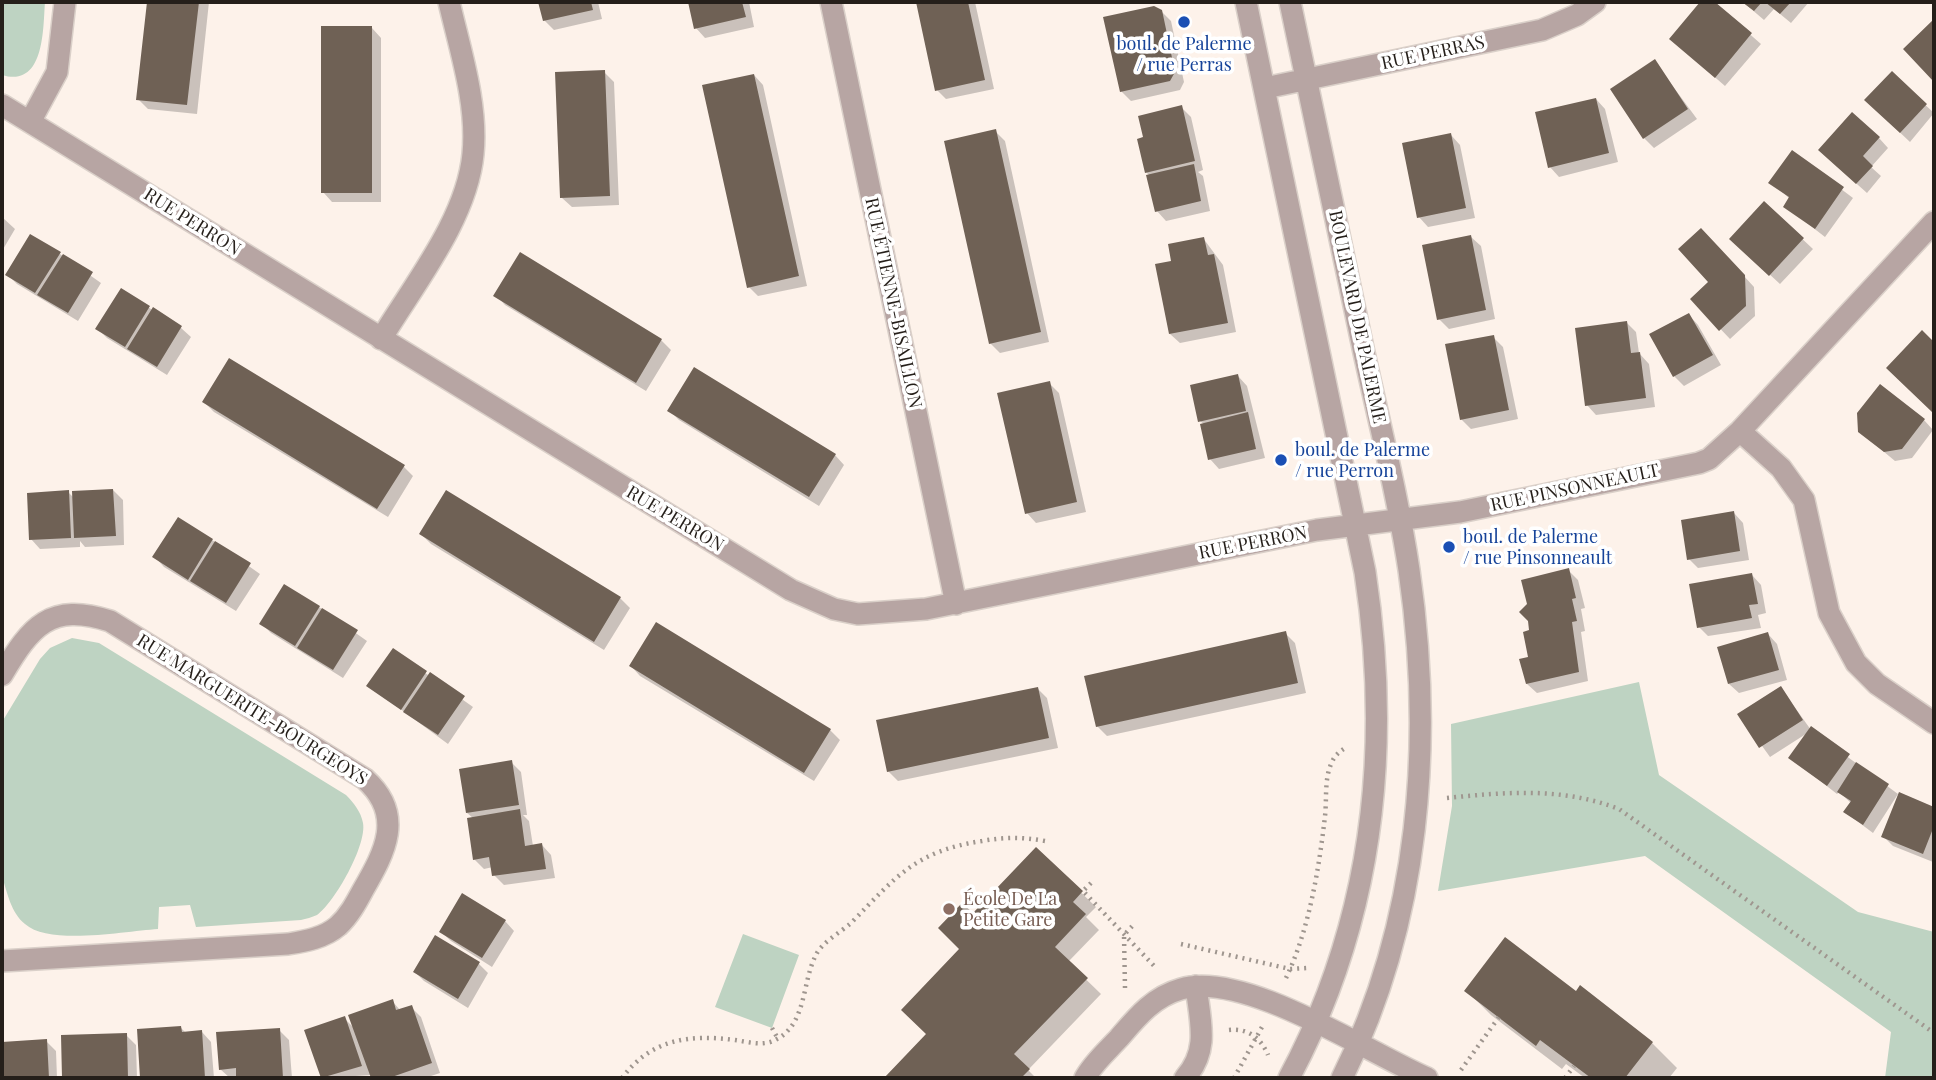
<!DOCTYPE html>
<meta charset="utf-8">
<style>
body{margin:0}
#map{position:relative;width:1936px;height:1080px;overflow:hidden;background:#fdf2ea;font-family:"Playfair Display",serif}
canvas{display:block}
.frame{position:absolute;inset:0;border:4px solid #251f1a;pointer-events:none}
</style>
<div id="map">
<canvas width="1936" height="1080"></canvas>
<div class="frame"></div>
</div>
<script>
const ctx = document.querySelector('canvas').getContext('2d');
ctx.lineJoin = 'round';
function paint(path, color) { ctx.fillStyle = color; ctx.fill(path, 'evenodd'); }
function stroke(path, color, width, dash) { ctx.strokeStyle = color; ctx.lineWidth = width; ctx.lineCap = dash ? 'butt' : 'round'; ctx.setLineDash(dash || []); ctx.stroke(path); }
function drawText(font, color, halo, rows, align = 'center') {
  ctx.font = font + ' "Playfair Display",serif'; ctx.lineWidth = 7; ctx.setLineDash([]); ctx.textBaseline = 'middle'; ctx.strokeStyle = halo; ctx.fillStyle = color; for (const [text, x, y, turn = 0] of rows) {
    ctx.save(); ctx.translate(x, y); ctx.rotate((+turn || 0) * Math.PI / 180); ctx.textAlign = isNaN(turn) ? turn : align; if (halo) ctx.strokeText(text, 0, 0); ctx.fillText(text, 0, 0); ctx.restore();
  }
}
const green = new Path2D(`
 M2,2H45C43,28 45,88 2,75Z
 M72,638L99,643L346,795C354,803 361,812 363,823C367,845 335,902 317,915C312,917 306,919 301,920L196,927L190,905L159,907L158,929C126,931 49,946 25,924C11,913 7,892 2,876V722L40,659L50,648Z
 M1639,682L1659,775L1858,912L1934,932V1078H1885L1891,1032L1645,856L1438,891L1452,806L1451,724Z
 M743,934L799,955L772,1028L715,1007Z`);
const shadow = new Path2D(`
 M149,2H209L197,114L148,109L138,99Z
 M540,2H598L602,19L554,30L544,20Z
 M690,2H749L754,27L705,38L696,28Z
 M917,2H975L994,89L946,99L937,90Z
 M1703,2H1713L1761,44L1725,86L1671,39Z
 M1743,2H1809L1791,23L1774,9L1764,20Z
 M1161,11L1171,21L1184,82L1180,90L1131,101L1121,91Z
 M372,28L381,38V202H332L323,192Z
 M1655,62L1697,119L1654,148L1644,138Z
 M604,72L614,82L619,205L572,207L562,198Z
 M1892,74L1934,113L1910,142L1876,110Z
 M754,75L763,85L807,286L758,296L749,287Z
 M1596,99L1605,109L1618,162L1559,177L1550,167Z
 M1181,107L1191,117L1203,170L1198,172L1203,176L1210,211L1166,221L1157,211L1150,176L1146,172L1145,139Z
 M995,131L1005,141L1049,342L1000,353L990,343Z
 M1451,135L1460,145L1475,218L1428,227L1419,217Z
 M1879,138L1888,148L1871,167L1881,176L1867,193L1830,160Z
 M1792,152L1853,198L1825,237L1785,206L1790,199L1771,182Z
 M1764,203L1813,249L1780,284L1741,248Z
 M2,217L15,229L2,251Z
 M1471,237L1481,246L1495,319L1449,329L1439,319Z
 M1203,238L1223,265L1236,332L1180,343L1170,334L1173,262Z
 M1711,240L1754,287L1755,316L1730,339L1692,299L1711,282Z
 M60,254L101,283L78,321L17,284L7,274Z
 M521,255L661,340L671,350L646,391L505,305L496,295Z
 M121,290L181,328L191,337L167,375L107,338L97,328Z
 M1689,315L1698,325L1721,365L1684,386L1674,376Z
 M1627,323L1636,332L1639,353L1649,364L1655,407L1596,415L1587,405Z
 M1922,333L1934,345V412L1888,368Z
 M1493,337L1503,347L1518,419L1471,429L1461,419Z
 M1238,376L1247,386L1265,458L1219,469L1210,459L1204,424L1200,421Z
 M1049,383L1059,393L1086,512L1036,523L1027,513Z
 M204,402L404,467L413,476L388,517L214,412Z
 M669,410L835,455L844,465L819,506L679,420Z
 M1924,420L1933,430L1912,458L1895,461L1860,432Z
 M113,490L123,500L124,545L85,547L80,541V547L40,549L31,539L68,492L74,498Z
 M447,493L620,598L630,608L604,650L431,544L421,534Z
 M1734,513L1743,523L1749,560L1698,568L1689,559Z
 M212,540L260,574L236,611L164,567L155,557Z
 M1568,570L1578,580L1585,608L1581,609L1585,631L1581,632L1588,681L1537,693L1527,684L1531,631L1529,605Z
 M1752,575L1761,585L1766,613L1758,615L1761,628L1708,636L1699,627Z
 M319,607L367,641L343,678L271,633L262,624Z
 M656,624L830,730L840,740L814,781L640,676L631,666Z
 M1285,633L1295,643L1306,693L1107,736L1097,726Z
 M1768,634L1777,644L1787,680L1739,693L1729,684Z
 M393,650L473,707L448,744L369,686Z
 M1781,688L1811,730L1898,794L1873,833L1845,812L1851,803L1839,792L1837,794L1791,758L1809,732L1770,757L1739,714Z
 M1038,689L1047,698L1058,748L898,781L888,771Z
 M511,762L521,772L527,815H523L529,821L533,846L542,845L551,855L555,878L504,885L494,875L493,867L484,869L474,859L473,818L467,813Z
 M1900,795L1934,808L1933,862L1893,846L1883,836Z
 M1036,849L1096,907L1086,917L1099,930L1068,962L1101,994L1028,1070L1036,1078H886L928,1035L973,916Z
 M505,921L514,931L492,967L451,941L441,932Z
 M479,964L488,973L468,1008L424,981L415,972Z
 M1466,990L1576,993L1652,1043L1677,1068L1669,1078H1585L1566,1064L1562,1069L1491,1015Z
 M392,1001L401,1011L411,1007L421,1017L440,1073L425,1078H373L372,1075L323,1078L307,1031L344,1018L356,1030Z
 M181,1028L186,1033L202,1032L211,1042L214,1078H142L139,1031Z
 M279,1030L289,1040L292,1078H230L220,1069Z
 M126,1035L136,1045L137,1078H64L63,1037Z
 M46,1041L56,1051L57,1078H2V1044Z`);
const building = new Path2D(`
 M147,2H199L187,105L136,100Z
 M538,2H591L593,10L543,21Z
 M688,2H742L746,17L694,29Z
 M916,2H968L985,80L935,91Z
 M1700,2H1715L1752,33L1715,78L1669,39Z
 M1742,2H1762L1754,11Z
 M1765,2H1791L1780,14Z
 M1154,6L1162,10L1175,72L1170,81L1120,92L1103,17Z
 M1934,19V82L1903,49Z
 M321,26H372V193H321Z
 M1655,59L1688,109L1643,139L1610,89Z
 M605,70L610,196L560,198L555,72Z
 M1892,71L1927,104L1900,133L1864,100Z
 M754,74L799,276L747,288L702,85Z
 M1596,98L1609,153L1548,168L1535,112Z
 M1182,105L1195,161L1145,173L1137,139L1143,137L1138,116Z
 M1852,112L1880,137L1863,156L1873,166L1856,184L1818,150Z
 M996,129L1041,332L989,344L944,141Z
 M1451,133L1466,208L1417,218L1402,143Z
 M1792,150L1844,187L1815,229L1783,207L1789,197L1768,183Z
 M1194,164L1201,201L1155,212L1146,175Z
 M1764,201L1804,238L1769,276L1729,239Z
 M1701,228L1745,275L1746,306L1719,331L1690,299L1708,282L1678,249Z
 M30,234L61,252L35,293L5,275Z
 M1471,235L1486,310L1437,320L1422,245Z
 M1204,237L1208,255L1214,254L1228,323L1169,334L1155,264L1171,261L1168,244Z
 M520,252L662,339L636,383L493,296Z
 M63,254L93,272L68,313L37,295Z
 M121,288L150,306L125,347L95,329Z
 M153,307L182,326L157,367L127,349Z
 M1689,313L1713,355L1673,377L1649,334Z
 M1627,321L1631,353L1640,352L1646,398L1585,406L1575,328Z
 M1922,330L1934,342L1932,412L1886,368Z
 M1494,335L1509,410L1460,420L1445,344Z
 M229,358L405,465L377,509L202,402Z
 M694,367L836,454L809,497L667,411Z
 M1238,374L1246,411L1198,422L1190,385Z
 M1050,381L1077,502L1025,514L997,393Z
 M1880,384L1925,419L1902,449L1884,452L1858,432L1857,413Z
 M1248,412L1256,449L1208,460L1200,424Z
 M113,489L116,536L74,538L72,491Z
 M69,490L71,538L29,540L27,493Z
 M446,490L621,597L594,642L419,534Z
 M1734,511L1740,551L1687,560L1681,520Z
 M178,517L213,539L188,580L152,557Z
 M215,541L251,563L226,603L190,581Z
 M1569,568L1576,598L1572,599L1577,621L1572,622L1579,672L1526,684L1519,659L1528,657L1523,632L1529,630L1528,621L1519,612L1527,604L1521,580Z
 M1752,573L1758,604L1749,605L1752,618L1697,628L1689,584Z
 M284,584L320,606L295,646L259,624Z
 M322,608L358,630L333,670L297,648Z
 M656,622L831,729L804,773L629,666Z
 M1286,631L1298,683L1096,727L1084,676Z
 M1768,632L1779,670L1728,684L1717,647Z
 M393,648L427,671L401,710L366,686Z
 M430,672L465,696L438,735L403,712Z
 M1781,686L1803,720L1759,748L1737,714Z
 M1038,687L1049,738L887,772L876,720Z
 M1811,726L1850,754L1827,786L1788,758Z
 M512,760L519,805L466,813L459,769Z
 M1856,762L1889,784L1863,825L1843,812L1851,801L1837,792Z
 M1899,792L1934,807V826L1923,854L1881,837Z
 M520,809L525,846L542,843L546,869L492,876L489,857L473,860L467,818Z
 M1036,847L1083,891L1073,902L1086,914L1055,947L1088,978L1014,1054L1030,1069L1021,1078H884L926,1034L901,1010L959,949L938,928L962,903L973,913Z
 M462,893L506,920L482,958L439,932Z
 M435,935L480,962L458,999L413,972Z
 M1505,937L1576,991L1580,985L1653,1042L1625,1078H1591L1540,1040L1536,1046L1464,991Z
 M393,999L396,1010L412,1005L432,1063L389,1078H371L348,1015Z
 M345,1016L362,1066L321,1078L304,1030Z
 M181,1026L182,1032L202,1030L205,1078H140L137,1029Z
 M280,1028L283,1078H236V1068L219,1070L216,1032Z
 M127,1033L128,1078H62L61,1035Z
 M47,1039L49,1078H2V1042Z`);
const path = new Path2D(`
 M1447,798C1507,792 1562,787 1619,809L1934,1033
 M1091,883L1083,891L1157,969
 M1181,944L1290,969L1307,968
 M1286,978C1309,930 1319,869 1325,816C1327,799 1324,778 1332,762C1335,755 1340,751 1347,747
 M1125,988L1124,935L1135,923
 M772,1028L778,1039
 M1229,1030C1248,1028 1261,1038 1268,1055
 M1461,1070L1499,1017
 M622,1078C651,1039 689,1034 735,1040C749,1042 764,1047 777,1039C807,1023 802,981 816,955C821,943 841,932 851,923C896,877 915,851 982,841C1004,837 1023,837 1045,841
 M1234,1078L1262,1027
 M1565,1078L1574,1066`);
const minor = new Path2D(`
 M831,2L956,604
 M1246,2L1365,572C1392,749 1374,919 1289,1078
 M1290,2C1314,117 1339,233 1363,348C1379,422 1398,496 1409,570C1434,742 1420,922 1342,1078
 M1265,88L1542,30L1577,15L1595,2
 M2,105L791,590L834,609L858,614L926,609L1317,530L1460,512L1699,463L1709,459L1740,431L1934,222
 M30,122L57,72L65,2
 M381,339C414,284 467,219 473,154C478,104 460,50 449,2
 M1740,431L1781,468L1804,500L1829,613L1856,663L1877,684L1934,723
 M2,675C31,626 50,602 110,621L365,779C405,815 385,852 363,890C356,903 349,916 338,926C324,938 306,941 288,944L2,961
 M1085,1078C1093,1063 1108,1050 1119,1038C1137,1017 1153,997 1181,989C1244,970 1367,1052 1427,1078
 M1185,1078C1210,1050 1200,1021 1196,986`);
const markers = [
 [1184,22,7,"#1a4fb4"],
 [1281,460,7,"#1a4fb4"],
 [1449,547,7,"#1a4fb4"],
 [949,909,7,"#8d6e63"]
];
const transitNames = [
 ["boul. de Palerme",1184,44,"center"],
 ["/ rue Perras",1184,65,"center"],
 ["boul. de Palerme",1295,450],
 ["/ rue Perron",1295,471],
 ["boul. de Palerme",1463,537],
 ["/ rue Pinsonneault",1463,558]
];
const streetNames = [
 ["RUE PERRAS",1433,53,-12],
 ["RUE PERRON",192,222,32],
 ["RUE ÉTIENNE-BISAILLON",893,303,78],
 ["BOULEVARD DE PALERME",1357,317,78],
 ["RUE PINSONNEAULT",1575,488,-12],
 ["RUE PERRON",675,519,31],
 ["RUE PERRON",1253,543,-11],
 ["RUE MARGUERITE-BOURGEOYS",252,710,32]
];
const educationNames = [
 ["École De La",963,899],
 ["Petite Gare",963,920]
];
paint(green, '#bed3c2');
paint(shadow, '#0003');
paint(building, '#6f6155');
stroke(minor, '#dad0c9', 24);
stroke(path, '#9f968f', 4.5, [2, 5]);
stroke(minor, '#b7a5a3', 21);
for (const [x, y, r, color] of markers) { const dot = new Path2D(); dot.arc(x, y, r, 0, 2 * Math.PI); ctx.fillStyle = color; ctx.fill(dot); stroke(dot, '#fff', 2.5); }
drawText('18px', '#164399', '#fff', transitNames, 'left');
drawText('18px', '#251f1a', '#fff', streetNames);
drawText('18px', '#785e54', '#fff', educationNames, 'left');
</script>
